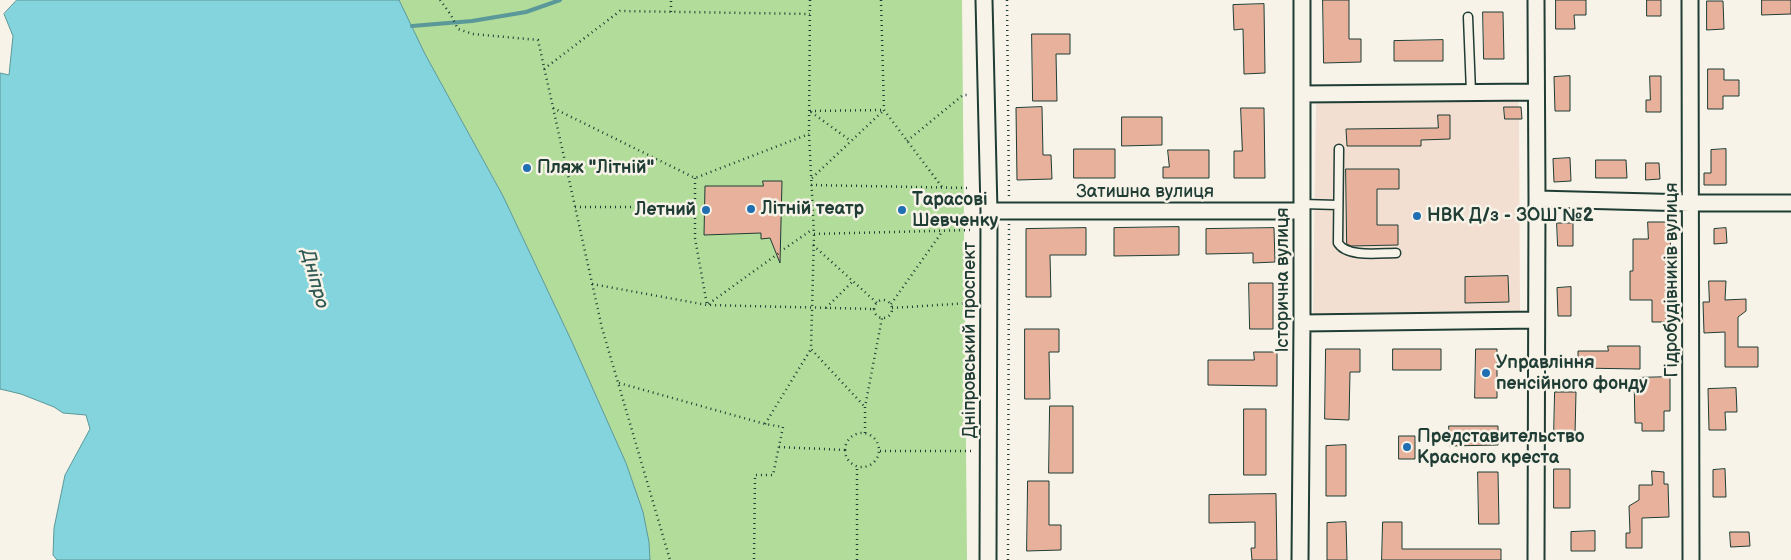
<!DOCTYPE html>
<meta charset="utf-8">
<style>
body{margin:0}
canvas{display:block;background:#f7f3e8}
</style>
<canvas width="1791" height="560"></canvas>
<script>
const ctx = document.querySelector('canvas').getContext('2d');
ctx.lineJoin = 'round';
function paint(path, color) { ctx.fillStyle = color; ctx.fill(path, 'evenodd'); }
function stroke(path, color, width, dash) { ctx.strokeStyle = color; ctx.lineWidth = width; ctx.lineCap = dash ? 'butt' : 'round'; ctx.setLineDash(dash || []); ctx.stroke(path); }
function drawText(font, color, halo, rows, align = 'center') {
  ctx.font = font + ' "Balsamiq Sans",sans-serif'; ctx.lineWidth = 5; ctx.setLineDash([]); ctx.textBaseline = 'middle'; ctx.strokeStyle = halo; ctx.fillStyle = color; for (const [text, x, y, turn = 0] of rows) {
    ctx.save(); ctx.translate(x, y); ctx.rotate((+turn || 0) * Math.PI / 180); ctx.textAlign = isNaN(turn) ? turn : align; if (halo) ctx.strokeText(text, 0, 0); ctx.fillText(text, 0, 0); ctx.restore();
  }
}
const built = new Path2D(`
 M1316,100H1518L1519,107H1505V119H1519L1520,313L1313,314Z`);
const green = new Path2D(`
 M399,0H962L967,560H650L649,542L643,512L626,463L572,342L503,196L425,54Z`);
const water = new Path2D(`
 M17,0H399L425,54L503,196L572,342L626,463L643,512L649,542L650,560H57L53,555L54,528L65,475L90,429L86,415L63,413L54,407L21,394L0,389V73L9,75L13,36L4,14Z`);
const stream = new Path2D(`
 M412,26L472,21L526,12L560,0`);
const building = new Path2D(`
 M1323,0H1349V39H1361V62L1324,63Z
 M1556,0H1586V15H1574L1575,29H1556Z
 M1647,0H1661V16H1647Z
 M1762,0H1791V14L1762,15Z
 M1707,1H1723L1724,29L1707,30Z
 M1264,4L1265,73L1244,74L1243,29L1234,30L1233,5Z
 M1483,12H1503L1504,59H1484Z
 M1032,34H1070V54H1056L1057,101H1033Z
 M1443,40V61H1394V41Z
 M1708,69H1724V80H1739V96H1723V109H1708Z
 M1570,76V111H1555L1554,77Z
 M1650,76H1661V112H1646V100H1650Z
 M1042,107L1043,155H1051L1052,179L1017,180L1016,108Z
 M1504,107H1521L1522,119H1505Z
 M1241,108H1264L1265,178H1234V151H1242Z
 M1438,115H1450V139L1421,140V146H1347L1346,129L1438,128Z
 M1122,117H1162V145L1122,146Z
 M1074,149H1115V178H1074Z
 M1726,149V185H1704V173H1711V150Z
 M1168,150H1209V178H1163V167H1169Z
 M1570,158L1571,181L1554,182L1553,159Z
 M1596,160H1626L1627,178H1596Z
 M1646,163H1659L1660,179L1646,180Z
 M1346,169H1399V189H1377V225H1398V245L1351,246L1347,244Z
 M763,181H782L780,263L770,238L761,239V233L704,235L705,186H763Z
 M1648,222H1671L1670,259H1666V322H1652V300H1630V271H1633V239H1648Z
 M1557,223H1573V246H1558Z
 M1179,227V255L1114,256V228Z
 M1086,228V255H1050L1051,297H1026V229Z
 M1274,228L1275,262L1253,263V253L1206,254V229Z
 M1726,228L1727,243L1714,244V229Z
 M1508,276L1509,302L1465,303V277Z
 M1709,281H1726L1725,300L1746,299V311L1738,317V347H1758V367H1725V332L1704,333L1703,302H1709Z
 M1249,283H1273V329H1250Z
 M1571,287V316H1558L1557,288Z
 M1025,329H1059V352H1049L1050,399H1025Z
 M1608,346H1640V369L1578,368V351H1608Z
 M1326,349H1360V372H1350L1349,420L1325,419Z
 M1393,349H1441V370H1393Z
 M1476,349H1497V398H1475Z
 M1254,352H1277V386L1208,385V360H1254Z
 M1670,377V411H1664V431H1642V423H1635L1634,378Z
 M1736,388L1737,412H1725L1726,430H1709L1708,389Z
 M1555,392H1576L1575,435H1554Z
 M1050,406H1073V473H1049Z
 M1244,409H1266V475H1244Z
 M1449,426H1498V445L1450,446Z
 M1399,436H1415V459H1399Z
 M1346,445V496H1326V446Z
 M1554,469H1570V508H1554Z
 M1725,469L1726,497H1713V470Z
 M1652,471L1664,472V484H1668L1669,517L1642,518V548H1626V533H1630L1629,506L1639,500V485H1652Z
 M1478,472H1498L1499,524H1479Z
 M1028,481H1049V525H1061V550L1027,551Z
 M1276,494L1277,560H1252L1251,548H1255V522L1209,523V495Z
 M1346,522L1347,560H1327V523Z
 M1383,522H1402V549H1501V560H1382Z
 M1595,531V551H1571V532Z
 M1730,532H1749L1750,546L1731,547Z`);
const path = new Path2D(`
 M440,0L451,15L458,29L473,34L538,40L602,328L670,560
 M810,0L809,134L814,234L811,349L865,407
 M881,0L884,110L942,187
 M1007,0L1009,199
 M671,12V0
 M544,69L620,11L810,14
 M553,108L695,178L809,134
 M810,111L882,110
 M811,112L851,141
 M907,141L963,95H969
 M695,178V238L707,305L779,253
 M812,178L884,110
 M811,185L969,188
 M575,207H695
 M814,234L970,230
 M813,245L877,303
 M784,249L813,229
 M592,284L707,305L874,309
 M874 309a9 9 0 1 1 18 0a9 9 0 1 1-18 0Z
 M891,304L942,232
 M826,308L853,281
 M892,308L970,303
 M619,383L765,424L783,427L773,475H755L754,560
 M765,424L811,349
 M845 450a17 17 0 1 1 34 0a17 17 0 1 1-34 0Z
 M865,433V407L882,318
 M779,447L845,450
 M880,451H971
 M857,560V467
 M1008,560L1009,224`);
const service = new Path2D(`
 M1468,17L1471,92
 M1339,149L1338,243C1347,258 1380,253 1396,253
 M1302,204L1338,205`);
const minor = new Path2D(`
 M984,0L989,211L988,560
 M1690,0L1691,560
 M1302,94L1536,92
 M1537,199L1691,203H1791
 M989,211H1302
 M1302,323L1536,320
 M1300,560L1302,323V0
 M1536,560L1537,199L1536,0`);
const markers = [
 [527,168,5,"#1f6fb2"],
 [751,209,5,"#1f6fb2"],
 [706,210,5,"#1f6fb2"],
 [902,210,5,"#1f6fb2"],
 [1417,216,5,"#1f6fb2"],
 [1486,373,5,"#1f6fb2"],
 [1407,447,5,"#1f6fb2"]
];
const poiNames = [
 ["Пляж \"Літній\"",537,168],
 ["Тарасові",912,200],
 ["Шевченку",912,221],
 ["Літній театр",761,209],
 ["Летний",696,210,"right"],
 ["НВК Д/з - ЗОШ №2",1427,216],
 ["Управління",1496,363],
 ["пенсійного фонду",1496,384],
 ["Представительство",1417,437],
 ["Красного креста",1417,458]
];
const streetNames = [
 ["Затишна вулиця",1145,192],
 ["Історична вулиця",1283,280,-90],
 ["Гідробудівників вулиця",1672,280,-90],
 ["Дніпровський проспект",970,340,-90]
];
const waterNames = [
 ["Дніпро",314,279,75]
];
paint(built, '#f2dfd1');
paint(green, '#b1dc9a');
paint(water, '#83d4dc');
stroke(water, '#5b9899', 1);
stroke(stream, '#5b9899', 4);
paint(building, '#e7b19c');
stroke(building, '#1f3d34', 1);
stroke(service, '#1f3d34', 11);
stroke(minor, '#1f3d34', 19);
stroke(path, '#1f3d34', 2.5, [1, 4]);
stroke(service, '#f7f3e8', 8);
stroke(minor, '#f7f3e8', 15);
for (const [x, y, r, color] of markers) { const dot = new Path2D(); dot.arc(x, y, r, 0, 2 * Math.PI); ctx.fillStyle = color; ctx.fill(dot); stroke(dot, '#f7f3e8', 2); }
drawText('bold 18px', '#1f3d34', '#f7f3e8', poiNames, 'left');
drawText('18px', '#1f3d34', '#f7f3e8', streetNames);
drawText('italic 19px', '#335b56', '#f7f3e8', waterNames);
</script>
